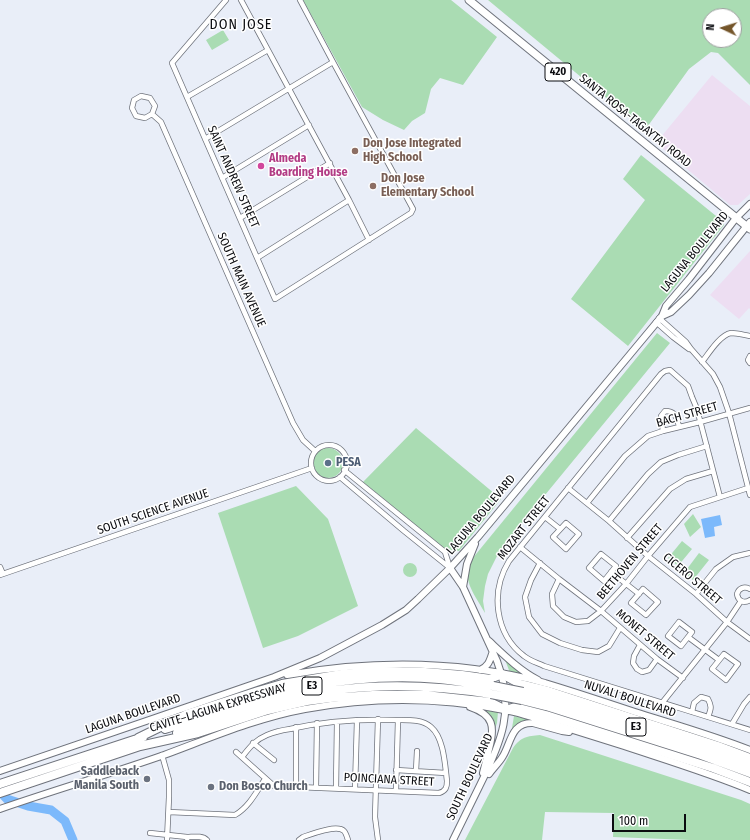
<!DOCTYPE html>
<meta charset="utf-8">
<style>
body{margin:0}
#map{position:relative;width:750px;height:840px;overflow:hidden;background:#e9eef8;font-family:"Fira Sans Condensed",sans-serif}
canvas{display:block}
.north{position:absolute;left:702px;top:8px;width:40px;height:40px;box-sizing:border-box;background:#fff;border:1px solid #9d9e9f;border-radius:50%;rotate:274deg;font-size:11px;font-weight:700;line-height:16px;text-align:center;color:#0b0c10}
.north::after{content:'';display:block;margin:auto;width:14px;height:18px;background:#74552a;clip-path:polygon(50% 0,100% 100%,50% 72%,0 100%)}
.scale{position:absolute;left:612px;top:814px;width:74px;height:18px;box-sizing:border-box;border:2px solid #0b0c10;border-top:0;padding-left:5px;font-size:12px;line-height:14px;white-space:nowrap;color:#0b0c10;-webkit-text-stroke:3px #fff;paint-order:stroke}
</style>
<div id="map">
<canvas width="750" height="840"></canvas>
<div class="north">N</div>
<div class="scale">100 m</div>
</div>
<script>
const ctx = document.querySelector('canvas').getContext('2d');
ctx.lineJoin = 'round';
function paint(path, color) { ctx.fillStyle = color; ctx.fill(path, 'evenodd'); }
function stroke(path, color, width, dash) { ctx.strokeStyle = color; ctx.lineWidth = width; ctx.lineCap = dash ? 'butt' : 'round'; ctx.setLineDash(dash || []); ctx.stroke(path); }
function drawText(font, color, halo, rows, align = 'center') {
  ctx.font = font + ' "Fira Sans Condensed",sans-serif'; ctx.lineWidth = 3; ctx.setLineDash([]); ctx.textBaseline = 'middle'; ctx.strokeStyle = halo; ctx.fillStyle = color; for (const [text, x, y, turn = 0] of rows) {
    ctx.save(); ctx.translate(x, y); ctx.rotate((+turn || 0) * Math.PI / 180); ctx.textAlign = isNaN(turn) ? turn : align; if (halo) ctx.strokeText(text, 0, 0); ctx.fillText(text, 0, 0); ctx.restore();
  }
}
const commercial = new Path2D(`
 M712,75L750,106V194L738,205H730L656,143Z
 M750,251V309L749,308L739,319L710,295Z`);
const green = new Path2D(`
 M303,0H451L497,37L463,85L440,78L431,89L425,113L412,121L404,130L383,120L362,107Z
 M488,0H750V85L718,53L711,52L689,69L645,130ZM710,16H734V40H710Z
 M223,30L229,40L212,50L206,40Z
 M641,155L721,220L724,225L628,346L571,299L645,200L623,179Z
 M657,333L670,343L531,512L499,552L488,574L485,586L483,601L485,613C478,600 464,583 468,568C469,565 471,562 472,559Z
 M416,428L501,499L459,551L446,550L363,482Z
 M313 463a15 15 0 1 1 30 0a15 15 0 1 1-30 0Z
 M296,486L328,519L358,606L298,636L263,648L218,513Z
 M693,514L701,527L690,537L684,524Z
 M682,541L692,549L678,566L668,558Z
 M699,553L709,560L693,580L684,573Z
 M403 570a7 7 0 1 1 14 0a7 7 0 1 1-14 0Z
 M504,657L529,677L510,673Z
 M481,709L498,712L497,723L495,729L492,721Z
 M514,716L535,721L511,734Z
 M540,735L741,800L750,804V840H690L613,837L614,813L545,812L542,840H465L513,748C521,737 527,736 540,735Z`);
const water = new Path2D(`
 M720,515L722,525L714,527L715,536L705,538L701,519Z`);
const river = new Path2D(`
 M0,792L7,799L28,806L51,810L65,821L73,840`);
const minor = new Path2D(`
 M226,0L172,63L275,299L411,213L413,209L333,62L300,0
 M241,0L349,200L369,240
 M141,96L150,98L155,106L152,114L145,118L136,116L132,108L134,100Z
 M187,97L268,50
 M152,114L161,122L293,423L303,440L315,451
 M205,139L333,62
 M222,178L309,125
 M240,218L330,163
 M257,258L349,200
 M659,318L686,342L691,349L713,374L720,387L729,413L750,495
 M656,322L673,337L689,349
 M750,356L748,360L750,363
 M702,362C709,353 720,335 731,333C737,333 744,335 750,336
 M663,431L661,416L665,411C676,411 676,417 679,426
 M311 463a18 18 0 1 1 36 0a18 18 0 1 1-36 0Z
 M344,470L445,552L450,568
 M340,477L404,531L450,568
 M568,488L609,521L648,556L696,594L727,622L750,639
 M720,497L697,409L692,397L688,386L670,370L665,371L661,374L509,561C490,592 495,634 524,656C530,661 538,663 544,666L750,730
 M587,503L625,456L648,436L663,431L700,422L750,408
 M545,517L560,529
 M609,521L648,474L661,462L678,455L707,446
 M566,523L579,534L566,549L553,537Z
 M627,538L670,489L686,479L713,471
 M520,547L559,579L601,611L657,659L683,678
 M601,554L616,566L604,581L589,568Z
 M540,563L531,580L525,597L529,617L542,634L560,643L582,650L598,652L609,646L620,628
 M0,567L3,574
 M611,572L639,594
 M0,575L312,468
 M559,579L552,594L553,606L564,617L576,622L588,621L601,611L626,584L648,556L690,507L748,488
 M643,589L658,602L646,615L631,603Z
 M750,589C744,586 739,588 737,594C738,601 744,604 750,600
 M696,594L716,569L733,557L750,553
 M679,622L692,632L681,646L668,636Z
 M688,637L719,660
 M640,645L634,656L633,663L637,669L642,672L649,670L657,659
 M724,654L738,664L726,680L712,669Z
 M662,703L727,622L741,601
 M692,712L694,703L701,697L708,699C712,707 711,709 708,717
 M732,724L744,704L750,697
 M253,743L274,760
 M236,752L274,786L439,793C446,791 447,787 447,781C445,765 444,738 431,727C422,719 408,720 396,720C361,719 325,721 290,729C283,730 274,732 267,735C255,740 250,747 242,757
 M162,755L169,780V797L167,840
 M396,770L446,773
 M416,771L417,751
 M296,787V727
 M316,787L317,723
 M336,788L337,722
 M355,789L357,720
 M396,791L398,720
 M169,812L235,815C249,807 257,791 265,779
 M150,833L187,837
 M187,840V837C193,837 202,835 207,840
 M299,840L303,837C312,834 337,824 344,831C346,833 347,837 348,840
 M378,840L375,817L378,719`);
const secondary = new Path2D(`
 M662,316L671,312L689,295L709,273L750,222
 M450,568L463,587L497,661C515,709 502,741 480,785C471,803 462,822 453,840
 M463,587L467,564L475,544
 M489,641C504,655 519,670 538,680
 M480,670C489,666 490,660 493,651
 M287,675C373,660 460,660 545,683C575,692 605,702 635,712C673,724 712,735 750,750
 M470,707C494,715 495,727 489,749C487,757 485,765 483,773
 M0,771L155,718L274,677L320,658L382,625L406,610L418,599L450,568L478,537L662,316L666,306L689,279L736,218L750,204
 M489,774C493,768 499,763 503,756C511,743 511,722 533,723L562,731L569,732
 M0,809C54,790 110,774 164,755C210,738 256,718 305,709C370,697 439,697 504,710C522,713 539,719 557,725C579,732 602,739 624,746C666,760 709,773 750,790`);
const primary = new Path2D(`
 M469,0L750,229`);
const motorway = new Path2D(`
 M523,692L545,698L695,746L750,765
 M522,700L546,706L701,755L750,773
 M165,729C200,717 234,704 270,695C323,681 384,674 439,679C457,681 475,684 493,686
 M177,733C208,723 238,711 269,703C342,683 417,682 491,694
 M138,738L187,714L258,691L282,684L342,674L377,671L425,672L462,675L490,679L502,674L520,684L548,691L718,746L750,758
 M140,746L198,733L268,710L307,701L330,698L373,695H425L490,702L506,710L515,707L546,715L713,768L750,782
 M0,784L143,737
 M0,793L143,745`);
const motorwayBridge = new Path2D(`
 M493,686L523,692
 M491,694L522,700`);
const markers = [
 [355,151,4,"#8d6e63"],
 [261,166,4,"#d1479c"],
 [373,186,4,"#8d6e63"],
 [328,463,4,"#5c6f8a"],
 [147,779,4,"#6b7280"],
 [211,787,4,"#6b7280"]
];
const shields = [
 [558,72,26],
 [312,686,20],
 [636,727,20]
];
const shieldNames = [
 ["420",558,72],
 ["E3",312,686],
 ["E3",636,727]
];
const streetNames = [
 ["SANTA ROSA-TAGAYTAY ROAD",635,121,39],
 ["SAINT ANDREW STREET",233,177,66],
 ["LAGUNA BOULEVARD",695,252,-51],
 ["SOUTH MAIN AVENUE",241,280,66],
 ["BACH STREET",687,415,-16],
 ["SOUTH SCIENCE AVENUE",153,512,-19],
 ["LAGUNA BOULEVARD",481,515,-50],
 ["MOZART STREET",524,528,-52],
 ["BEETHOVEN STREET",630,562,-50],
 ["CICERO STREET",692,579,40],
 ["MONET STREET",645,635,40],
 ["NUVALI BOULEVARD",630,699,18],
 ["CAVITE–LAGUNA EXPRESSWAY",218,708,-17],
 ["LAGUNA BOULEVARD",133,714,-19],
 ["SOUTH BOULEVARD",470,777,-65],
 ["POINCIANA STREET",389,780,3]
];
const educationNames = [
 ["Don Jose Integrated",363,144],
 ["High School",363,158],
 ["Don Jose",381,179],
 ["Elementary School",381,193]
];
const hotelNames = [
 ["Almeda",269,159],
 ["Boarding House",269,173]
];
const serviceNames = [
 ["PESA",336,463]
];
const worshipNames = [
 ["Saddleback",139,772],
 ["Manila South",139,786],
 ["Don Bosco Church",219,787,"left"]
];
const quarterNames = [
 ["DON JOSE",241,25]
];
paint(commercial, '#eddef2');
paint(green, '#aadcb3');
paint(water, '#7cb9fb');
stroke(river, '#7cb9fb', 9);
stroke(minor, '#6f737c', 6);
stroke(secondary, '#6f737c', 8);
stroke(primary, '#6f737c', 9);
stroke(motorway, '#6f737c', 10);
stroke(minor, '#fff', 4.5);
stroke(secondary, '#fff', 6);
stroke(primary, '#fff', 7);
stroke(motorway, '#fff', 8);
stroke(motorwayBridge, '#6f737c', 10, []);
stroke(motorwayBridge, '#fff', 8);
for (const [x, y, r, color] of markers) { const dot = new Path2D(); dot.arc(x, y, r, 0, 2 * Math.PI); ctx.fillStyle = color; ctx.fill(dot); stroke(dot, '#fff', 1.5); }
for (const [x, y, w] of shields) { const box = new Path2D(); box.roundRect(x - w / 2, y - 9, w, 18, 3); ctx.fillStyle = '#fff'; ctx.fill(box); stroke(box, '#0b0c10', 1); }
drawText('bold 11px', '#0b0c10', null, shieldNames);
drawText('12px', '#0b0c10', '#fff', streetNames);
drawText('bold 12px', '#785e54', '#fff', educationNames, 'left');
drawText('bold 12px', '#b23c85', '#fff', hotelNames, 'left');
drawText('bold 12px', '#4e5e75', '#fff', serviceNames, 'left');
drawText('bold 12px', '#5b616d', '#fff', worshipNames, 'right');
ctx.letterSpacing = '1px';
drawText('14px', '#0b0c10', '#fff', quarterNames);
ctx.letterSpacing = '0px';
</script>
